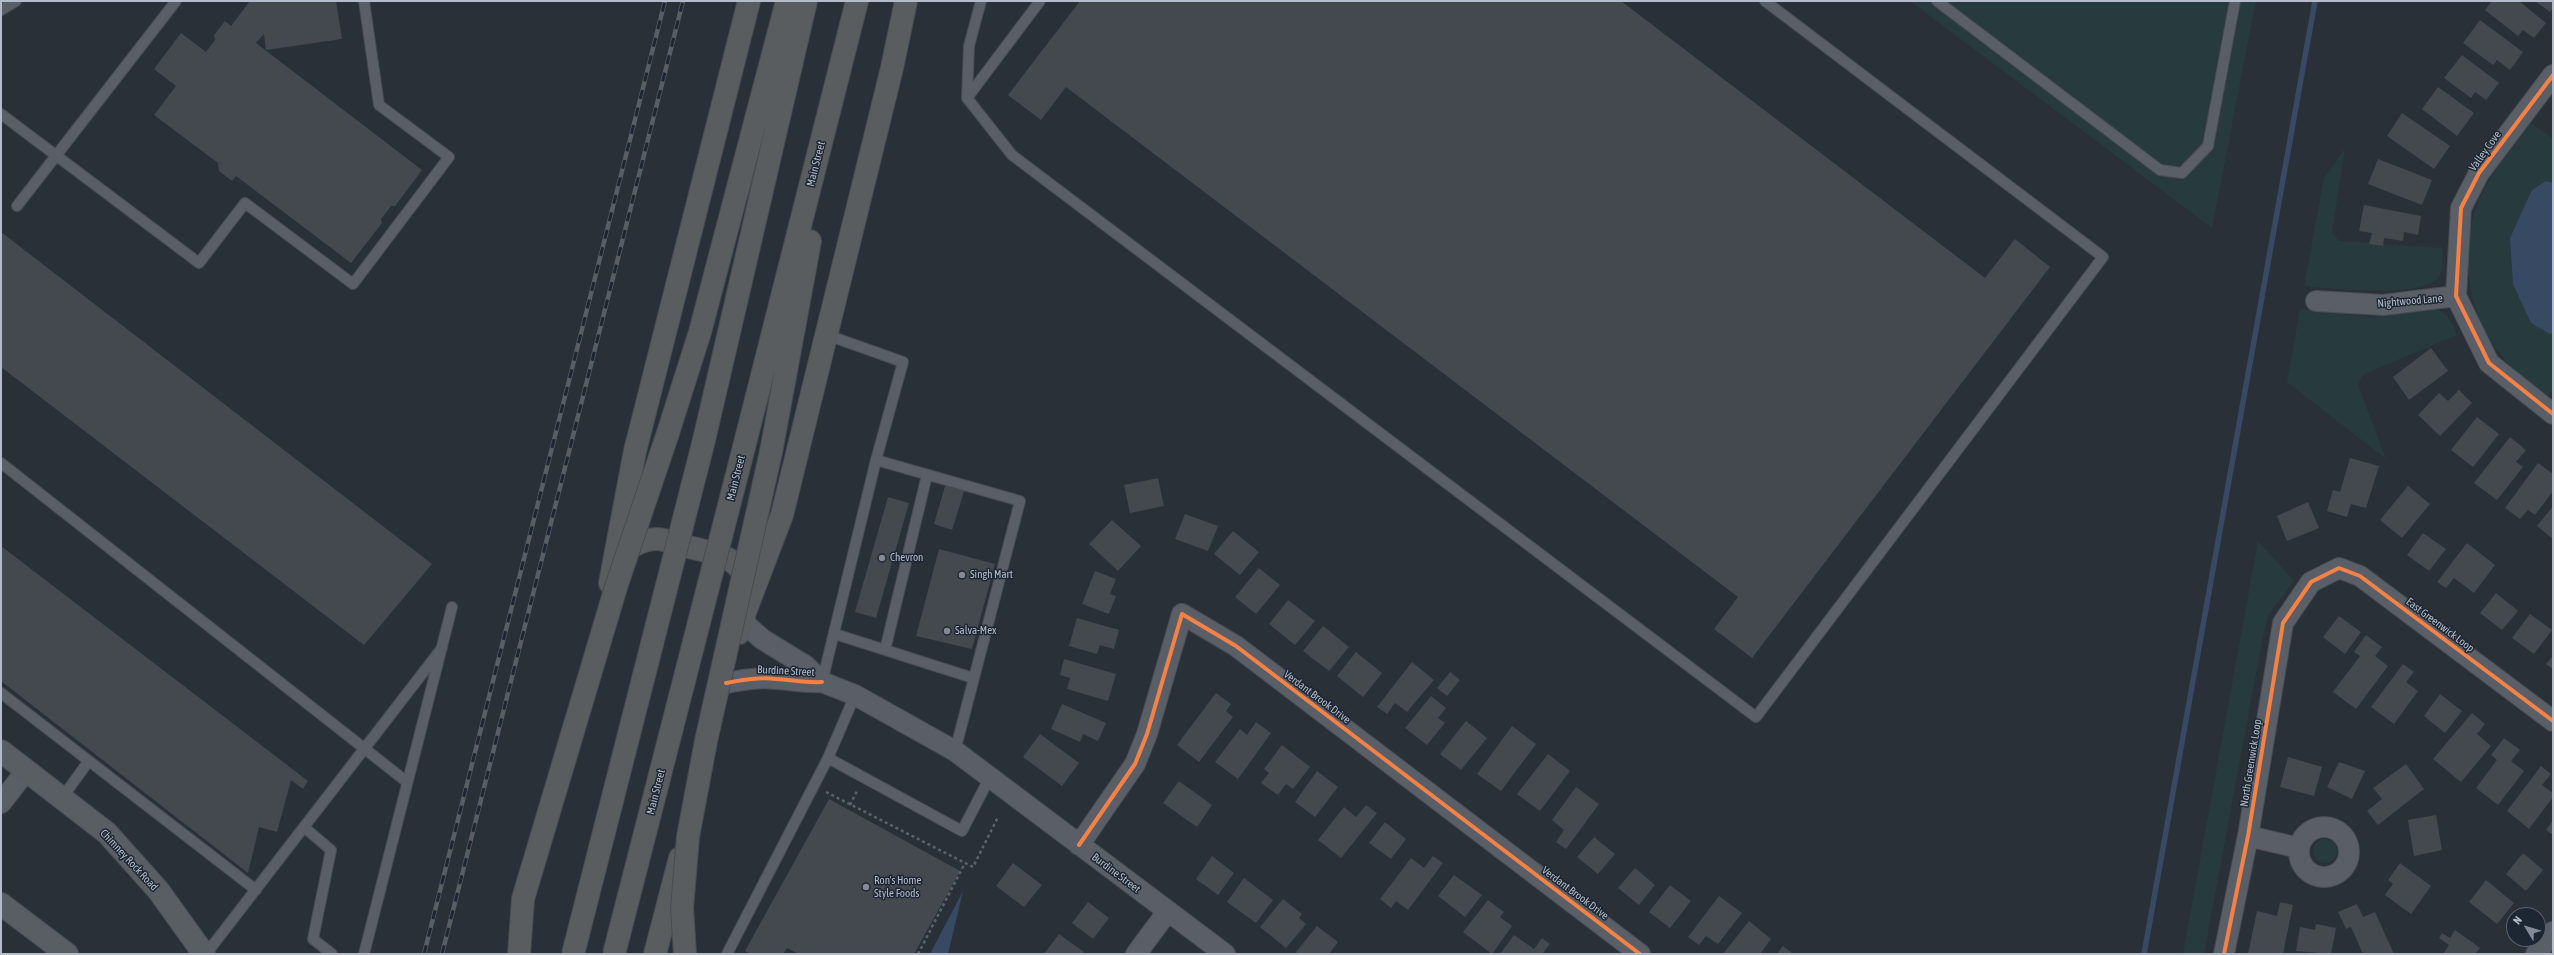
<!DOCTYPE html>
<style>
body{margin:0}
#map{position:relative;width:2554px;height:955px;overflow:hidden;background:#2a3038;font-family:"Asap Condensed",sans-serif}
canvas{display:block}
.frame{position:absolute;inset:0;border:2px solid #b4bcc9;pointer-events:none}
.north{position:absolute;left:2506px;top:907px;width:40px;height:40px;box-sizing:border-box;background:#1d2633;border:1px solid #59626f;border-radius:50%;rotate:308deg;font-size:11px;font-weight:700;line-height:16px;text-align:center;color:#b4bcc9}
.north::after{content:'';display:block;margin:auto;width:14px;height:18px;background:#848b96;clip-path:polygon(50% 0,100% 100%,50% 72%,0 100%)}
</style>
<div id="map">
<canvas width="2554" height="955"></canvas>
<div class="frame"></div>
<div class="north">N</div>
</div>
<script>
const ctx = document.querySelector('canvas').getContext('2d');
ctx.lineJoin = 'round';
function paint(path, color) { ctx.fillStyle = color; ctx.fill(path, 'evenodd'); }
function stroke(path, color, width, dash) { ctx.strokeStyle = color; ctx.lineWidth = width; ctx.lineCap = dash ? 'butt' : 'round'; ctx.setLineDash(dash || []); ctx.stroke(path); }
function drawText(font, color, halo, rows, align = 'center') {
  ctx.font = font + ' "Asap Condensed",sans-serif'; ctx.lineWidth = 3; ctx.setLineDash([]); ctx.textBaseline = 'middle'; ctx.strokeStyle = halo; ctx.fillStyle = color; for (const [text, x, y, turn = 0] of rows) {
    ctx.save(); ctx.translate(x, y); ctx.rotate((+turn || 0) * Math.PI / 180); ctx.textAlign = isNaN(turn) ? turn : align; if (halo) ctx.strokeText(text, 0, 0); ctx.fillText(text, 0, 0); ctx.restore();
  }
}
const green = new Path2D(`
 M1910,1H2256L2212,228Z
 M2531,123L2553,139V389L2545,400C2501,361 2471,327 2468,266C2467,244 2470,221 2479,200C2491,172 2513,147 2531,123Z
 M2345,148L2332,233L2339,241L2442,248C2443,259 2444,269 2438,278C2422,298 2329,289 2304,286L2324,178Z
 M2300,309L2370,317L2434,309C2449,314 2452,321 2457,335L2362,375L2358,385L2386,459L2287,382Z
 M2258,541L2294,581L2269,614L2263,636L2204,954H2183Z
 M2313 851a12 12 0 1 1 24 0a12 12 0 1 1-24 0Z`);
const water = new Path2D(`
 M2546,181L2553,183V333L2550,334L2531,323L2513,284L2510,238L2532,190Z
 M963,891L948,954H930Z`);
const stream = new Path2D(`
 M2144,954L2315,1`);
const building = new Path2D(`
 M250,1H336L342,39L266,50L264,34L256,43L422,170L395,206H391L381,219L382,223L351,263L236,176L232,181L219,171L218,163L154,115L176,86L154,69L181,33L206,52L215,40L214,35L225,21L231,26Z
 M1080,1H1621L1985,278L2015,239L2050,267L1752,658L1714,629L1738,597L1066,87L1041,120L1008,95Z
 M2492,1H2519L2546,23L2534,38L2523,30L2518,36L2485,10Z
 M2535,1H2553V8L2550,12Z
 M2480,20L2523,52L2510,70L2497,60L2493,65L2463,43Z
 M2462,55L2499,83L2486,100L2475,92L2471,98L2444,78Z
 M2438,87L2474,113L2457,136L2422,109Z
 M2402,113L2450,146L2434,169L2387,136Z
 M2378,159L2432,180L2422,205L2368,184Z
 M2364,205L2421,216L2418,235L2404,232L2403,241L2384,238L2383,246L2369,244L2372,233L2359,231Z
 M1,232L432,564L364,645L1,367Z
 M2431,348L2448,371L2409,400L2393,377Z
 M2459,390L2472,403L2440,436L2418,415L2439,393L2448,401Z
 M2477,417L2499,434L2473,467L2451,450Z
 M2510,437L2526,450L2516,462L2523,467L2497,500L2474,483Z
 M2350,458L2379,466L2366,508L2351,504L2347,517L2327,511L2333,490L2340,492Z
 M2538,463L2553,474V491L2535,515L2528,510L2520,519L2505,508Z
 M948,476L967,482L952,530L934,524Z
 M1158,478L1164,506L1130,513L1124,485Z
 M2408,486L2430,504L2402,538L2380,520Z
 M888,497L909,503L876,618L855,612Z
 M2308,502L2319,528L2287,541L2277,516Z
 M2553,506V539L2537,526Z
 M1185,514L1218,526L1208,551L1175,539Z
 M1112,520L1141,546L1118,571L1089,544Z
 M1233,531L1259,552L1240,575L1214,554Z
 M2423,533L2446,549L2429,571L2407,555Z
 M2467,543L2495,565L2474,593L2454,578L2446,588L2437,582Z
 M1,546L308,781L303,789L291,780L277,832L259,827L248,873L1,681Z
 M939,549L995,564L972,649L916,636Z
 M1259,568L1280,585L1256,614L1235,597Z
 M1095,571L1116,579L1110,594L1116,596L1109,614L1082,604Z
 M2496,593L2518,611L2502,630L2480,613Z
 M1288,600L1315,621L1295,645L1269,624Z
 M2530,614L2552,630L2534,654L2512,638Z
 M2339,616L2361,632L2345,654L2323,637Z
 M1077,618L1119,630L1114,649L1100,645L1097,654L1069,646Z
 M1323,626L1349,647L1329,671L1303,651Z
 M2366,635L2382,647L2375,656L2388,666L2356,709L2333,692L2360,656L2354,652Z
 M1356,652L1382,673L1363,697L1337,676Z
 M2553,656V669L2546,664Z
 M1064,659L1116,674L1108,701L1067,689L1070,678L1060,675Z
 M1412,662L1434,680L1407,712L1395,703L1387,714L1377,707Z
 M2403,664L2414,672L2406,682L2418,691L2394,724L2371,707Z
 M1450,672L1460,680L1447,696L1437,688Z
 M1216,693L1231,704L1226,711L1233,717L1199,762L1177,745Z
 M2440,694L2462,711L2445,733L2424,716Z
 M1431,696L1446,708L1438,718L1445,723L1427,745L1405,728Z
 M1062,704L1106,723L1098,741L1083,734L1080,742L1051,729Z
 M2472,713L2485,724L2477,734L2491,746L2461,782L2433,759Z
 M1466,721L1487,738L1461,770L1440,754Z
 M1256,722L1271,733L1238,779L1215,762L1240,729L1247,735Z
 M1512,726L1536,744L1501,791L1477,774Z
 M1040,734L1079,763L1062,786L1023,757Z
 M2504,738L2520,750L2511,761L2524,771L2498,805L2476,788L2497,760L2491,755Z
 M1282,745L1310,767L1293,789L1286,784L1278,795L1261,783L1269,773L1264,769Z
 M1548,754L1570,771L1540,811L1517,794Z
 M2288,757L2322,767L2314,796L2280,787Z
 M2339,762L2365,771L2352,799L2327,787Z
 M2406,764L2424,789L2378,825L2367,811L2382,799L2373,788Z
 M2541,766L2551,774L2542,785L2553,793V797L2529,829L2507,811Z
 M1317,771L1338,787L1315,817L1295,802Z
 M1179,781L1212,805L1197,827L1163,803Z
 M1576,787L1599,804L1566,849L1556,842L1564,830L1552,820Z
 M829,799L960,871L914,954H799L787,948L783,954H751L745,951Z
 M1366,805L1377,813L1341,858L1318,840L1344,807L1356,817Z
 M2436,815L2442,850L2414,856L2408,820Z
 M2553,820V835L2546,830Z
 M1385,822L1406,839L1391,859L1369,843Z
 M1594,837L1615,854L1598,874L1577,857Z
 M2523,853L2543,870L2526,891L2506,874Z
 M1212,856L1234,873L1218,895L1196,879Z
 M1433,856L1443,863L1408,910L1396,901L1391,908L1380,899L1411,858L1424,868Z
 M1013,863L1042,885L1024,907L996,886Z
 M2400,863L2431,886L2411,914L2385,895L2393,884L2388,880Z
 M1635,868L1655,885L1639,905L1618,888Z
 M1454,875L1482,895L1465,917L1438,896Z
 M1244,878L1273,900L1256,923L1227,902Z
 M2486,880L2514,903L2497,924L2469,902Z
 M1670,885L1691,901L1670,928L1649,912Z
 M1719,896L1742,913L1718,944L1706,936L1699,945L1688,937Z
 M1283,899L1302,914L1299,918L1306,924L1286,948L1260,927Z
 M1488,900L1504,912L1500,917L1512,926L1492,954L1463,932Z
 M1088,902L1109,918L1093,939L1072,923Z
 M2280,902L2293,905L2283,954H2248L2257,911L2277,916Z
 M2357,904L2363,917L2375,912L2394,954H2363L2351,927L2346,929L2338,912Z
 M1749,921L1771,939L1760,954H1723Z
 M2316,924L2336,928L2331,954L2296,951L2300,927L2315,930Z
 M1317,926L1338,942L1329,954H1298L1296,952Z
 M2455,930L2480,948L2475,954H2443L2449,945L2439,938L2442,933L2450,938Z
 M1059,934L1084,952L1082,954H1044Z
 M1514,935L1534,949L1542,938L1550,944L1542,954H1500Z
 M1783,946L1793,954H1777Z`);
const path = new Path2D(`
 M826,792L973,867L998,817
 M850,805L858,789
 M918,954L965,863`);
const lane = new Path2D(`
 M981,1L969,46L967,98L1012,155L1756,717L2103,257L1765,1
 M1937,1L2160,170L2182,173L2208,146L2235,1
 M1,10L16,1
 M967,98L1040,1
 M1,114L199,263L245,203L353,284L449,157L379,105L364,1
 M17,206L176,1
 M876,460L1020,501L955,751
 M1,463L407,782
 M835,634L973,678
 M885,650L927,475
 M822,682L876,460L903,362L827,335
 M1,693L256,890
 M828,758L962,831L990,777
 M62,798L88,762
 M305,828L331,850L313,939L332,954
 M206,954L442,648
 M364,954L452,607
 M727,954L828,758L855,695`);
const street = new Path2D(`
 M2553,75L2479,173L2461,208L2456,296L2489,363L2553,414
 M2316,301L2383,305L2456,296
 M743,622L762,639L806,666L822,682L855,695L955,751L1225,954
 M726,683C743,680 759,677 776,679C793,680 805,683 822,682
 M1,803L26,771
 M2299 852a25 25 0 1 1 50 0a25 25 0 1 1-50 0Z
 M2248,836L2299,848
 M1079,845L1135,764L1147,734L1182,614L1236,646L1640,954
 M1136,954L1168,911
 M2224,954L2248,836L2283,623L2311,582L2339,568L2360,576L2553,721
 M2536,954L2553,932`);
const secondary = new Path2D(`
 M1,751L107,833L158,890L204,954
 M1,904L67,954`);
const highway = new Path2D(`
 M668,433L700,332L787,1
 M704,440L806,1
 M744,447L857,1
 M771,452L810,241
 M620,559C627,547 643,539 657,539C665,539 676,544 684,546C707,551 749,557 747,589
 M610,583L635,451L749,1
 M739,633L745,612L782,515L892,68L906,1
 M655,954L680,858`);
const rail = new Path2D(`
 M424,954L665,1
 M442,954L683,1`);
const highwayBridge = new Path2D(`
 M519,954L523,899L616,587L668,433
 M573,954L704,440
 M614,954L744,447
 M685,954L682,908L688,837L706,741L771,452`);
const cycleway = new Path2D(`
 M2553,75L2479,173L2461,208L2456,296L2489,363L2553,414
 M726,683C743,680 759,677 776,679C793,680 805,683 822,682
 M1079,845L1135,764L1147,734L1182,614L1236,646L1640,954
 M2224,954L2248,836L2283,623L2311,582L2339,568L2360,576L2553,721`);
const markers = [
 [882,558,4,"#848b96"],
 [962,575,4,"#848b96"],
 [947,631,4,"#848b96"],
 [866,887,4,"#848b96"]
];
const streetNames = [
 ["Valley Cove",2485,151,-54],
 ["Main Street",816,164,-76],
 ["Nightwood Lane",2410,301,-5],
 ["Main Street",736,478,-76],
 ["East Greenwick Loop",2440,625,37],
 ["Burdine Street",786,671,3],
 ["Verdant Brook Drive",1317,697,37],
 ["North Greenwick Loop",2251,763,-81],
 ["Main Street",656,792,-76],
 ["Chimney Rock Road",129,860,47],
 ["Burdine Street",1116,873,37],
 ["Verdant Brook Drive",1575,893,37]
];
const poiNames = [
 ["Chevron",890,558],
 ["Singh Mart",970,575],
 ["Salva-Mex",955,631],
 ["Ron's Home",874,881],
 ["Style Foods",874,894]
];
paint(green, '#273a3e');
paint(water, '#384963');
stroke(stream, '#384963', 5.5);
paint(building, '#444950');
stroke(lane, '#484c53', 12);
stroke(street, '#484c53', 22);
stroke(secondary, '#484c53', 24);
stroke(highway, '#474c53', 24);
stroke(path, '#5d636a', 2.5, [3, 3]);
stroke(lane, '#5a5e66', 10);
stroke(street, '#5a5e66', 20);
stroke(secondary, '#595d64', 22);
stroke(highway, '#5a5d60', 22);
stroke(rail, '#595d64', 4.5);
stroke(rail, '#1d2633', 3, [9]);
stroke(highwayBridge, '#474c53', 24, []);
stroke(highwayBridge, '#5a5d60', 22);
stroke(cycleway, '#f48246', 4);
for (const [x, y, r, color] of markers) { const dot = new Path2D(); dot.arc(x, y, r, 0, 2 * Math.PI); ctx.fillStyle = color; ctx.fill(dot); stroke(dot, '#1d2633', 1.5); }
drawText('11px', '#b4bcc9', '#1d2633', streetNames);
drawText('11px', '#b4bcc9', '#1d2633', poiNames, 'left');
</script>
